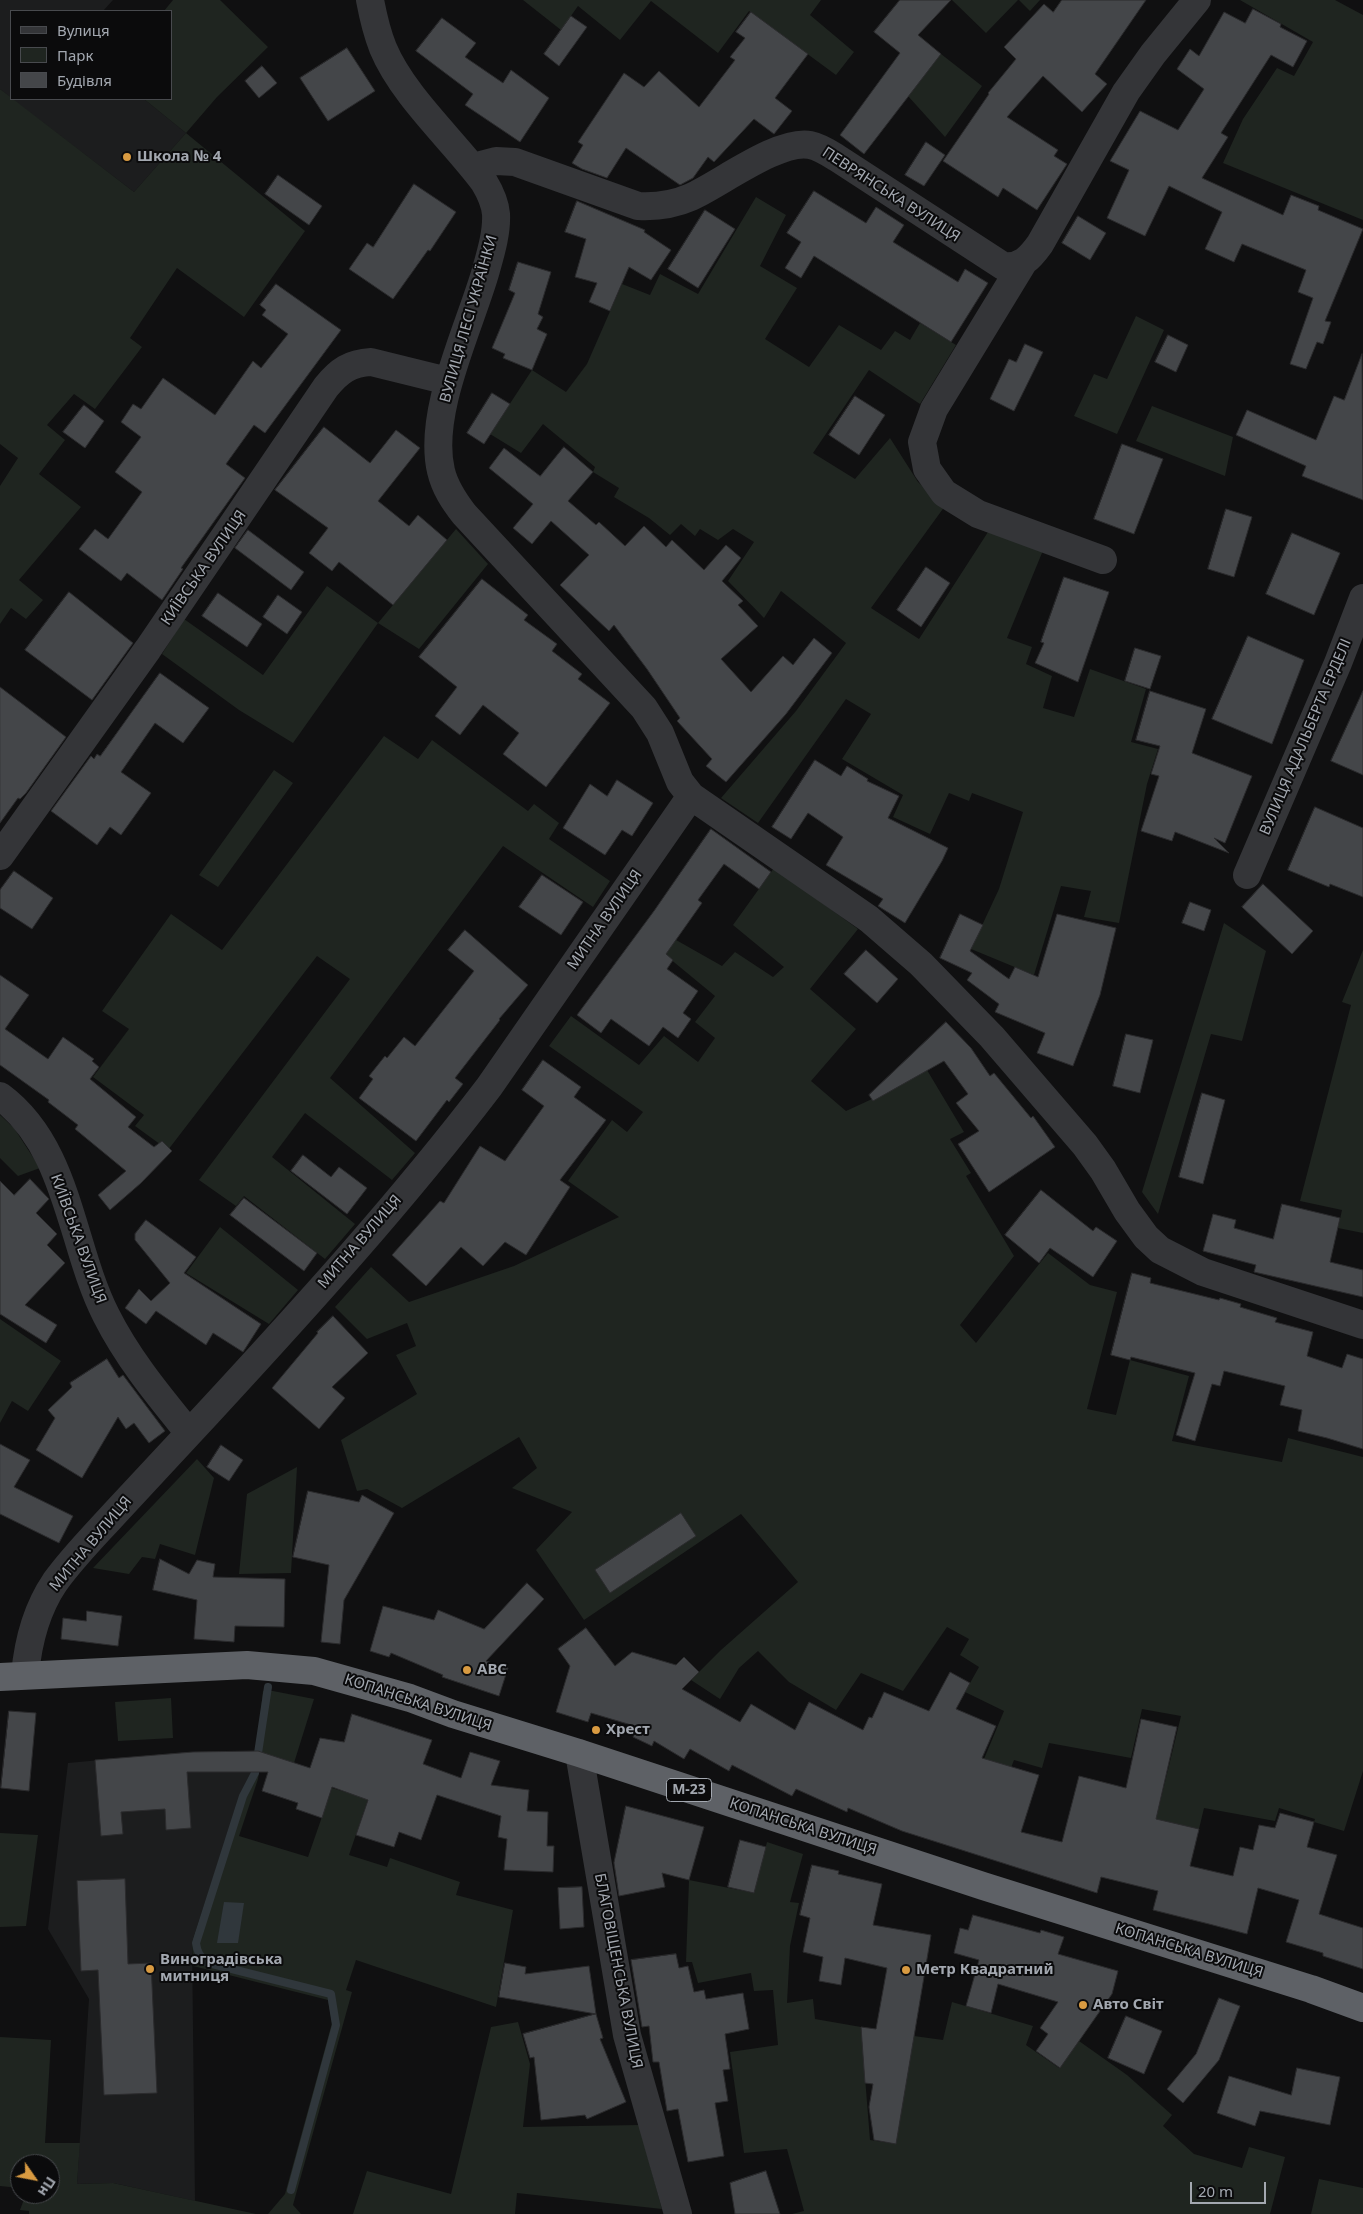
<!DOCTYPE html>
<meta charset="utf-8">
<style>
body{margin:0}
#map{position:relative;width:1363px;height:2214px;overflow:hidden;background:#101011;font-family:"Noto Sans",sans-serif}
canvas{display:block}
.legend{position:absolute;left:10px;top:10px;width:162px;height:90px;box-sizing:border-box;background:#0b0b0c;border:1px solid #484a4e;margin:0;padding:6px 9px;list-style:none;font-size:15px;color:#a3a8b0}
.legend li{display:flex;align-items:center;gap:10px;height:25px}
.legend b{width:25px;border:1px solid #484a4e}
.north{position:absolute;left:10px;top:2154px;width:50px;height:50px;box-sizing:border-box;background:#0b0b0c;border:1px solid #484a4e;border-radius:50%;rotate:123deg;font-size:14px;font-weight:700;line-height:20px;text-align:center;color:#a3a8b0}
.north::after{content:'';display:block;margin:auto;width:18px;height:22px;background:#d89a41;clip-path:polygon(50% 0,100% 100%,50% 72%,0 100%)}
.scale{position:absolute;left:1190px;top:2182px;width:76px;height:22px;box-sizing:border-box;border:2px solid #a3a8b0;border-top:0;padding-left:6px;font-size:15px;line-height:18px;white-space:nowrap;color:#a3a8b0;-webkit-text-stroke:4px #0b0b0c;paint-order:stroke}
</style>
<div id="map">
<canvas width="1363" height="2214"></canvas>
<ul class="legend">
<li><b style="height:6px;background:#343538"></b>Вулиця</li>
<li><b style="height:14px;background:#1f2520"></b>Парк</li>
<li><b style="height:14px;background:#444649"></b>Будівля</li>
</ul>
<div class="north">Пн</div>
<div class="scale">20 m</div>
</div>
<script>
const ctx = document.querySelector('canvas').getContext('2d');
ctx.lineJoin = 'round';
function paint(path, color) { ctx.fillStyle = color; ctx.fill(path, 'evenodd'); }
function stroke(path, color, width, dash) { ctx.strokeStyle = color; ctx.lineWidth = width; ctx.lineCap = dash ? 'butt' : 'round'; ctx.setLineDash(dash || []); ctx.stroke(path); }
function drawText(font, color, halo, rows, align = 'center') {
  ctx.font = font + ' "Noto Sans",sans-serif'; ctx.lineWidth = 4; ctx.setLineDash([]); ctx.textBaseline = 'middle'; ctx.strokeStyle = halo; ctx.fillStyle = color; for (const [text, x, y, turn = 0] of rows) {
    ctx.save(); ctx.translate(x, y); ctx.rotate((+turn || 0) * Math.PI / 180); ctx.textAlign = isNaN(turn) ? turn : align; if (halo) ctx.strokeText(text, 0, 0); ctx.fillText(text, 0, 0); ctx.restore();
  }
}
const built = new Path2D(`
 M0,0H113L103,11H11V98L0,89Z
 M12,99H144L186,133L134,192Z
 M186,1752H256L254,1773L241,1794L192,1942L195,2201L113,2183L77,2184L89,1999L48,1929L68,1763Z`);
const green = new Path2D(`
 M173,0H220L268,47L217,97L186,133L305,231L244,317L177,268L130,338L142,347L95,409L74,394L47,425L65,440L39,474L81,507L19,580L43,600L26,619L11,608L0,624V486L18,458L0,444V89L134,192L186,133L144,99H171V11H164Z
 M523,0H821L810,15L854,52L836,75L749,11L718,53L651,1L620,40L578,6L561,30Z
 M952,0H1018L986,33Z
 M1019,0H1040L1030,11Z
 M1240,0H1335L1363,15V220L1223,163L1243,119L1277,68L1294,76L1313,42Z
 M941,54L982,86L945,137L908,96Z
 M756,197L786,215L760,266L797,288L765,339L809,367L839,325L881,350L895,331L910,340L920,323L956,345L920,404L869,370L813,453L855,479L890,438L918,482L945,506L871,608L919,639L988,532L1044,548L1007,638L1032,647L1026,664L1052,676L1043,708L1074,717L1090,669L1146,689L1131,742L1158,749L1147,784L1119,923L1084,917L1091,891L1061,886L1034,975L971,949L999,889L1023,812L972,793L969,801L949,793L930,834L893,817L903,795L842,759L871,714L846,699L758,823L721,798L796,711L846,643L781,591L764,618L728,581L754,542L733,529L718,540L700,529L695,536L681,524L670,535L649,518L614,497L619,488L593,472L595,467L543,424L521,453L490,434L532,370L566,392L587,364L622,284L650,295L660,274L698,294Z
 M1136,316L1164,330L1117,434L1074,416L1094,374L1107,379Z
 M1152,406L1233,437L1225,476L1136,441Z
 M456,529L488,564L419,649L378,623L293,743L239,710L162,654L184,619L263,675L327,586L378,623Z
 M384,736L418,759L432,740L528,811L534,804L559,823L549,839L610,881L593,907L503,846L330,1078L415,1153L392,1180L305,1113L272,1157L355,1224L325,1259L244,1196L236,1206L199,1180L350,979L317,956L168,1150L135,1126L144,1115L93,1077L129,1029L102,1011L171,914L222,950Z
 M274,770L293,783L218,887L199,875Z
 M774,868L858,929L810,989L856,1029L811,1081L846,1111L896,1088L927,1070L964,1132L950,1139L971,1173L966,1176L1014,1256L960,1325L976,1343L1048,1253L1090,1285L1117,1292L1087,1409L1116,1415L1130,1360L1189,1376L1172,1441L1282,1462L1288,1438L1363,1457V1771L1344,1831L1314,1822L1315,1819L1279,1808L1275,1821L1204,1808L1199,1829L1156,1819L1181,1716L1142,1709L1131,1758L1049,1743L1042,1768L1014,1760L1006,1781L979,1771L1004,1711L965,1692L979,1667L960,1655L969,1639L947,1627L903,1691L861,1673L836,1710L789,1682L758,1651L739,1668L720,1699L691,1680L721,1650L798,1582L741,1514L584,1620L536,1550L572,1512L512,1488L537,1468L519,1437L402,1508L367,1489L357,1491L341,1440L417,1394L396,1355L416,1346L407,1323L367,1339L335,1307L371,1267L409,1302L514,1266L619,1217L568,1181L612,1120L627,1132L643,1112L549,1046L571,1016L639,1065L664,1036L698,1062L715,1038L695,1022L715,996L652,944L662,932L722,966L735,952L773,977L784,967L733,925Z
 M1224,923L1266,951L1242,1041L1211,1034L1158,1214L1142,1192Z
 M1363,950V1233L1338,1228L1342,1210L1300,1201L1351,1005L1342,1002Z
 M0,1115L14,1128L40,1168L18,1176L0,1158Z
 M220,1227L298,1290L269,1324L186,1273Z
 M0,1319L61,1361L28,1411L12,1401L0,1423Z
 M197,1459L214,1478L195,1555L160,1544L155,1559L142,1557L129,1574L93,1568Z
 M297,1467L291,1573L239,1574L247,1494Z
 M263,1691H273L314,1699L294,1763L262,1754L258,1779L239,1836L308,1857L332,1788L368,1799L349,1855L387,1867L390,1858L460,1882L456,1895L513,1910L496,2007L356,1960L346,1990L352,1992L293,2205L301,2214H268L285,2194L332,2023L328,2000L193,1966L192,1942L241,1794L254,1773Z
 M171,1698L173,1738L118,1741L115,1702Z
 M0,1833L38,1835L26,1926L0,1927Z
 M767,1842L803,1854L790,1902L799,1903L790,1946L787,2003L813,1999L815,2019L861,2027L870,2140L896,2144L914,2036L943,2040L952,2002L1033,2026L1026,2045L1059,2068L1079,2041L1127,2075L1172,2115L1163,2126L1194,2154L1242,2168L1249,2147L1285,2157L1270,2214H792L804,2211L787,2149L744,2153L730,2052L778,2045L773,1990L754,1991L751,1973L698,1983L692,1962H686L689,1880L754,1893Z
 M518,2022L530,2064L523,2127L639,2125L662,2209L517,2193L515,2214H353L367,2171L451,2194L491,2027Z
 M0,2037L51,2040L45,2143H80L77,2184L113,2183L256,2214H29V2211L20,2210L26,2194H50V2164H20V2188L0,2186Z
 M1319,2179L1363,2188V2214H1311Z`);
const water = new Path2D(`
 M224,1902L244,1903L238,1943H217Z`);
const stream = new Path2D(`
 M268,1687L255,1773L243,1796L196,1943C197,1952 200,1957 208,1963L331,1994L336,2025L291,2190`);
const building = new Path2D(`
 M900,0H951L918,35L941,54L864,154L840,135L900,53L874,32Z
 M1062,0H1146L1095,74L1107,84L1082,112L1043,76L1007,117L1058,150L1054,156L1067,164L1037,210L1003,188L998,197L943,161L989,94L988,93L1016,59L1004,47L1044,4L1053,12Z
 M1253,9L1281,24L1280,27L1307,41L1293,67L1271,55L1221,133L1228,137L1202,178L1283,215L1291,195L1319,206L1318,210L1363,229L1325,321L1331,322L1323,344L1317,342L1306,369L1290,364L1313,298L1298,292L1306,270L1242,244L1234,262L1205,249L1222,212L1169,186L1145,236L1107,218L1129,170L1110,161L1140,111L1178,130L1204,89L1177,69L1190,49L1199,56L1224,12L1245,23Z
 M751,12L808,54L775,98L792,111L774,134L754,119L714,162L708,157L693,178L680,185L626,148L607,178L582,169L572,163L583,145L578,142L624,73L644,87L659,71L699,107L735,60L730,57L745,38L736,32Z
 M571,16L587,27L559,66L544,54Z
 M442,18L476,43L465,57L503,83L511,70L549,98L520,142L465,105L473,94L416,51Z
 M347,48L375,91L328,121L300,78Z
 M262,66L277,83L259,98L245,81Z
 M926,142L945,155L924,186L905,175Z
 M278,175L322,206L309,225L265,194Z
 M414,184L456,212L430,251L428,250L393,299L349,269L367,243L373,247Z
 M814,191L866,223L876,207L904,225L893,242L958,282L965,269L988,283L951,342L814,256L801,278L785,268L801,242L787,233Z
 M577,201L645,230L644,232L671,250L651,280L629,267L610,311L589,302L597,283L575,277L586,239L565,232Z
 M705,210L735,229L698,288L668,269Z
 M1078,216L1106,233L1090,260L1062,243Z
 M518,262L551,272L538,314L543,317L537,329L547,334L532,370L503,358L505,354L492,348L515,293L509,290Z
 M276,284L341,330L265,433L254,425L226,464L245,478L181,568L183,569L162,600L127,573L121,581L79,549L95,529L108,539L142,492L115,472L141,437L121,422L133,404L141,409L163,378L215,415L253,361L261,368L288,334L262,315L266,310L260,305Z
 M1168,335L1188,345L1176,372L1155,362Z
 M1025,344L1043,352L1014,411L990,399L1009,359L1016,362Z
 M1362,354L1363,500L1302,476L1306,466L1236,435L1247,410L1316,440L1334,396L1344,400Z
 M492,393L510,404L484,444L467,433Z
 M855,396L885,415L859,455L829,435Z
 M84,405L104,421L85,448L63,432Z
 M324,427L370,463L396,430L420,448L378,501L409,526L418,515L447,540L393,605L339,562L332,571L309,553L328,528L275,490Z
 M1122,444L1163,459L1134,534L1094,519Z
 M564,447L593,472L568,501L596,525L599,522L625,546L644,526L666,547L672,540L704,570L726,545L741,558L722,581L743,601L738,605L758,626L721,659L751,692L783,656L793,665L814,638L832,653L786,714L726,782L706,766L712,759L677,721L680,718L647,669L614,625L609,631L560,585L589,555L551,521L532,544L513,528L533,504L489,468L504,448L540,476Z
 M1226,509L1252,517L1234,577L1208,569Z
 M248,530L304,572L291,590L235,548Z
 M1292,533L1340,553L1314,615L1266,594Z
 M926,567L950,583L921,627L897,610Z
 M1064,577L1109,592L1078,682L1035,663L1044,643L1041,642Z
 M482,579L528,615L524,620L557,644L552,651L582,674L578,679L610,703L546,787L503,754L519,733L483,705L460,735L435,716L457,687L419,657Z
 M69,592L133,643L92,700L25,650Z
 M218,593L262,624L247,647L202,616Z
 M278,595L302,612L287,634L263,617Z
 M1248,636L1304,660L1272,744L1212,719Z
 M1135,648L1161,656L1150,689L1125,681Z
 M160,673L209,708L183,743L155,723L121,772L151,793L121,835L110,827L97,845L51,811L91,756L94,759L97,754L100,756Z
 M0,687L66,737L26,793L20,799L18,798L0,823Z
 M1150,691L1206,709L1192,753L1252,776L1225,843L1214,838L1229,853L1175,832L1172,841L1141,831L1159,776L1151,774L1160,746L1136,740Z
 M1363,691V775L1331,761Z
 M815,760L841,776L847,766L868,779L867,781L899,796L888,818L948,848L942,861L905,923L878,906L883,899L826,865L843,837L808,813L791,839L772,827Z
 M617,780L653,803L632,836L622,830L605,855L563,828L590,784L607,796Z
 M1315,807L1363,828V897L1330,884L1329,887L1288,870Z
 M711,829L771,872L759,889L724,864L698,900L702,903L666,954L673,960L667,969L698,991L683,1013L691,1019L678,1038L663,1027L649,1046L611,1019L601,1033L577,1015L654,911Z
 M14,871L53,898L32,929L0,908V890Z
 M542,875L583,902L561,935L519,907Z
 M1263,884L1313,931L1292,954L1242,907Z
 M1190,902L1211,910L1204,931L1182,923Z
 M960,914L983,925L970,951L1009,979L1015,967L1038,977L1057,914L1116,928L1100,995L1073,1066L1037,1053L1045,1033L995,1012L999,1004L967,980L972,973L940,958Z
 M465,930L528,985L499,1019L500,1020L455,1078L463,1084L449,1102L447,1100L416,1141L359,1098L373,1079L369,1076L385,1056L387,1058L404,1037L415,1046L474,971L448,950Z
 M866,950L898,979L877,1003L844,974Z
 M0,975L29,995L5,1029L48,1059L63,1037L94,1059L92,1061L99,1067L90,1079L136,1117L128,1127L154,1147L162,1141L172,1151L141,1183L110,1210L98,1195L126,1171L75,1129L78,1125L48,1102L49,1100L0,1065Z
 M946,1022L971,1048L990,1076L994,1073L1031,1118L1033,1116L1055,1147L989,1192L958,1144L979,1131L956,1103L968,1094L944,1061L873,1101L869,1095Z
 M1126,1034L1153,1040L1140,1093L1113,1086Z
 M543,1060L581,1087L574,1097L606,1120L560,1180L570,1187L526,1255L505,1242L483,1266L461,1247L426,1286L392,1255L440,1201L444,1203L480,1146L505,1161L544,1106L522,1090Z
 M1202,1093L1225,1100L1203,1184L1179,1177Z
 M303,1155L331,1177L339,1167L367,1188L347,1214L291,1171Z
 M30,1179L49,1199L36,1213L57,1234L47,1245L65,1263L25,1305L57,1325L46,1343L0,1314V1181L14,1195Z
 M1041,1190L1093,1231L1096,1227L1117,1241L1093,1277L1050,1248L1039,1263L1005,1235Z
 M244,1198L317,1253L304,1271L230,1215Z
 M1282,1204L1340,1218L1330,1262L1363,1270V1297L1254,1272L1256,1265L1203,1251L1213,1214L1236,1220L1234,1228L1273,1239Z
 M146,1220L196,1257L184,1273L261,1324L243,1352L213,1333L206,1345L156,1311L146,1324L125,1308L139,1289L151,1301L170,1283L135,1240V1234Z
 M1132,1273L1151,1278L1150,1283L1219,1300L1220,1298L1241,1304L1240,1307L1277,1318L1275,1322L1313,1332L1307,1356L1342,1368L1347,1354L1363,1359V1449L1327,1438L1298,1431L1302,1410L1280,1405L1285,1386L1224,1371L1220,1386L1212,1384L1195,1441L1176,1435L1195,1373L1131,1357L1130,1360L1111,1355Z
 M333,1316L368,1353L332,1387L345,1398L319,1429L272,1388L318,1333L317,1332Z
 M107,1359L119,1378L123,1375L165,1431L149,1443L134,1423L126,1429L118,1417L82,1478L36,1450L55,1418L48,1410L72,1387L70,1383Z
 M0,1444L30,1460L14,1487L73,1516L59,1543L0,1514Z
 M221,1445L243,1460L229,1481L207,1467Z
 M308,1491L359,1502L362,1495L394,1513L344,1600L340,1644L321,1642L329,1565L293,1557Z
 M681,1513L696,1536L610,1593L595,1570Z
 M160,1559L189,1574L197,1560L215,1564L213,1577L285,1579L284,1627L235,1626L234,1642L194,1639L197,1600L153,1590Z
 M527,1583L544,1599L486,1661L508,1668L499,1696L442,1677L443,1675L391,1653L389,1657L370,1651L383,1606L434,1620L438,1610L484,1629Z
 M87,1611L122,1616L118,1646L61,1639L63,1618L86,1621Z
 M586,1628L615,1666L632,1652L676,1665L684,1657L699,1672L682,1689L740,1722L751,1704L795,1730L809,1702L863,1730L869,1717L872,1718L884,1692L929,1711L950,1672L970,1683L956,1709L996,1726L982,1758L1039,1775L1021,1832L1062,1842L1079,1776L1126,1788L1141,1719L1177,1727L1156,1819L1199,1829L1190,1866L1233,1876L1240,1847L1253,1850L1259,1825L1275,1828L1280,1813L1314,1822L1307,1847L1337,1855L1319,1914L1363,1928V1969L1323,1956V1953L1286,1942L1299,1900L1258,1888L1247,1934L1209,1924L1153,1910L1158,1891L1101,1877L1097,1893L902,1831L848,1808L847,1812L796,1789L792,1796L732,1765L729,1771L690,1749L684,1759L654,1741L652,1746L633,1737L638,1727L591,1713L588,1722L556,1712L570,1666L558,1649Z
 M9,1711L36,1713L29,1791L1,1788Z
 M352,1714L432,1740L423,1764L461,1778L470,1752L500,1761L491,1785L529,1790L527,1811L548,1812L547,1846H554L553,1872L504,1870L507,1839L498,1837L501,1816L437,1795L421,1840L399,1832L394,1847L356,1835L368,1800L332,1787L322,1818L296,1809L298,1803L262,1791L268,1772H187L191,1828L166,1830L165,1809L121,1812L123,1834L101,1836L95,1760L193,1752L258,1751L310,1768L320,1738L344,1742Z
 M626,1806L704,1827L689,1880L662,1873L665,1887L619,1896L614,1863Z
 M740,1840L766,1847L754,1893L728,1887Z
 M812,1865L839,1871L838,1874L882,1884L873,1925L931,1935L896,2144L874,2140L869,2107L873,2084L865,2083L861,2027L876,2029L887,1968L845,1958L841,1985L819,1981L823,1957L803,1952L810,1918L800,1915Z
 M125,1879L128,1964L151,1963L157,2093L104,2095L98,1970L81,1971L77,1881Z
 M582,1887L584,1927L560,1929L558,1888Z
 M973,1915L1040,1933L1041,1930L1064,1937L1058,1954L1118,1971L1112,1994L1060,2068L1036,2051L1048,2034L1040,2028L1058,2002L998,1984L991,2013L966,2006L979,1960L954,1953L960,1928L968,1930Z
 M676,1954L679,1968L688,1966L694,1992L704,1990L706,1999L743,1993L749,2029L725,2034L730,2069L723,2070L728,2101L715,2103L724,2156L688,2162L678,2109L667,2111L659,2062H653L649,2026L642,2027L631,1960Z
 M505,1963L526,1967L525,1974L589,1966L596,2014L499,1997Z
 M1219,1998L1240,2006L1219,2060L1183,2103L1167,2089L1196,2054Z
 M596,2014L603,2038L600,2039L626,2102L587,2119L585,2115L541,2120L534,2057L530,2058L523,2034Z
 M1126,2016L1162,2031L1144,2074L1108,2058Z
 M1297,2068L1340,2077L1330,2125L1260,2111L1255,2126L1217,2113L1229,2076L1291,2095Z
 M766,2171L780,2214H735L730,2183Z`);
const minor = new Path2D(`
 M370,0C373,16 377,33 383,48C403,96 453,140 484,182C490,192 495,202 496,214C497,232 491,252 486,270C470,327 427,412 441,471C445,488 454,501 464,514L644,708L660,733L680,782L691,796L869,919L921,964L992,1037L1085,1145L1103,1170L1127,1211L1146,1237L1160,1250L1203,1272L1363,1325
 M473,167L496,161L515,162L638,206C657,207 673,205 691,197C720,184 779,139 810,145C820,147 829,153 837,158L1003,266C1021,268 1030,258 1040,244L1126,92L1153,54L1197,0
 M1023,263L934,409L922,442L927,469L944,493L978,514L1103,560
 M0,856L148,649L326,387C339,371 350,363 371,362L448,381
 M1247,875L1338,663L1363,598
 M0,1096C69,1147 70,1244 106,1315C128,1359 159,1396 189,1433
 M25,1675C28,1641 36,1610 55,1582C73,1557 95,1535 115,1513C146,1480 177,1446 208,1413C305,1308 402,1201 489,1087L691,796
 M579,1753L627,2035L678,2214`);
const highway = new Path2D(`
 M0,1677L247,1665L314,1671L410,1698L453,1714L579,1753L983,1886L1311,1989L1363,2008`);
const markers = [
 [127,157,5,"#d89a41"],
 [467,1670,5,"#d89a41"],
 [596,1730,5,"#d89a41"],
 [150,1969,5,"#d89a41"],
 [906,1970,5,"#d89a41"],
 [1083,2005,5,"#d89a41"]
];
const shields = [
 [689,1790,45]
];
const shieldNames = [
 ["М-23",689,1790]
];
const poiNames = [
 ["Школа № 4",137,157],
 ["ABC",477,1670],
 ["Хрест",606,1730],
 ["Виноградівська",160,1960],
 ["митниця",160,1977],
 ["Метр Квадратний",916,1970],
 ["Авто Світ",1093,2005]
];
const streetNames = [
 ["ПЕВРЯНСЬКА ВУЛИЦЯ",891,195,33],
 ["ВУЛИЦЯ ЛЕСІ УКРАЇНКИ",469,319,-74],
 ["КИЇВСЬКА ВУЛИЦЯ",204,568,-55],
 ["ВУЛИЦЯ АДАЛЬБЕРТА ЕРДЕЛІ",1306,737,-67],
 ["МИТНА ВУЛИЦЯ",605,920,-55],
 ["КИЇВСЬКА ВУЛИЦЯ",78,1239,70],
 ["МИТНА ВУЛИЦЯ",360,1242,-49],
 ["МИТНА ВУЛИЦЯ",91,1544,-50],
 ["КОПАНСЬКА ВУЛИЦЯ",418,1703,18],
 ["КОПАНСЬКА ВУЛИЦЯ",803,1827,18],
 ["КОПАНСЬКА ВУЛИЦЯ",1189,1951,17],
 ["БЛАГОВІЩЕНСЬКА ВУЛИЦЯ",618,1971,79]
];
paint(built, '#1c1d1e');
paint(green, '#1f2520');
paint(water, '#30373c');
stroke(stream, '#30373c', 8);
paint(building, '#444649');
stroke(building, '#2b2b2d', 1);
stroke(minor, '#343538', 28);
stroke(highway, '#5e6166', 28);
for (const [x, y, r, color] of markers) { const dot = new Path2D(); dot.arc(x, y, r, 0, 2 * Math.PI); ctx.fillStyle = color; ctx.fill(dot); stroke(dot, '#0b0b0c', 2); }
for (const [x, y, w] of shields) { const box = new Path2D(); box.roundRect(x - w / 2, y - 11.5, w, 23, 4); ctx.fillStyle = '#0b0b0c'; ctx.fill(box); stroke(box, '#a3a8b0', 1); }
drawText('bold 14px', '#a3a8b0', null, shieldNames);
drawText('bold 15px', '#a3a8b0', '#0b0b0c', poiNames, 'left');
drawText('15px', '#a3a8b0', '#0b0b0c', streetNames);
</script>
